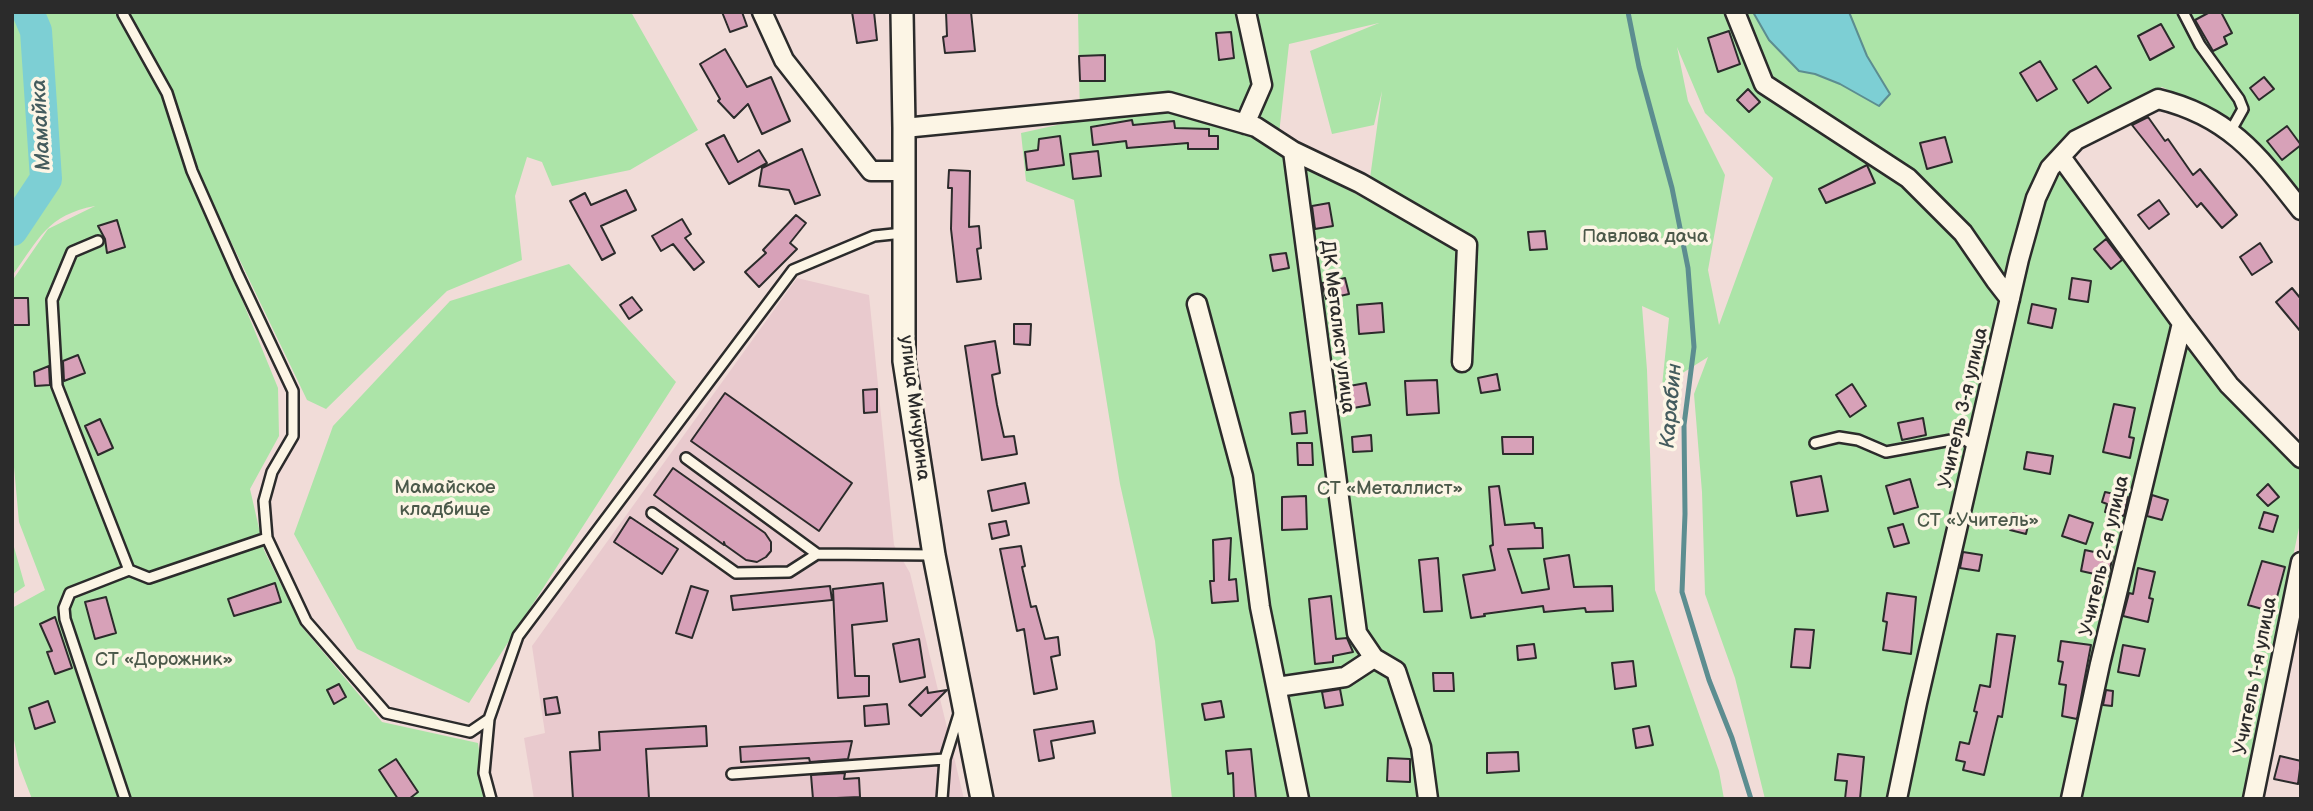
<!DOCTYPE html>
<meta charset="utf-8">
<style>
body{margin:0}
#map{position:relative;width:2313px;height:811px;overflow:hidden;background:#f1dcd8;font-family:"Balsamiq Sans",sans-serif}
canvas{display:block}
.frame{position:absolute;inset:0;border:14px solid #2b2b2b;pointer-events:none}
</style>
<div id="map">
<canvas width="2313" height="811"></canvas>
<div class="frame"></div>
</div>
<script>
const ctx = document.querySelector('canvas').getContext('2d');
ctx.lineJoin = 'round';
function paint(path, color) { ctx.fillStyle = color; ctx.fill(path, 'evenodd'); }
function stroke(path, color, width, dash) { ctx.strokeStyle = color; ctx.lineWidth = width; ctx.lineCap = dash ? 'butt' : 'round'; ctx.setLineDash(dash || []); ctx.stroke(path); }
function drawText(font, color, halo, rows, align = 'center') {
  ctx.font = font + ' "Balsamiq Sans",sans-serif'; ctx.lineWidth = 7; ctx.setLineDash([]); ctx.textBaseline = 'middle'; ctx.strokeStyle = halo; ctx.fillStyle = color; for (const [text, x, y, turn = 0] of rows) {
    ctx.save(); ctx.translate(x, y); ctx.rotate((+turn || 0) * Math.PI / 180); ctx.textAlign = isNaN(turn) ? turn : align; if (halo) ctx.strokeText(text, 0, 0); ctx.fillText(text, 0, 0); ctx.restore();
  }
}
const built = new Path2D(`
 M797,278L869,295L894,545L910,573L964,799H534L524,738L545,733L532,646Z`);
const green = new Path2D(`
 M12,12H631L698,130L630,170L552,186L542,162L527,157L515,196L522,260L447,291L326,409L307,400L196,169L190,172L278,388L279,436L250,489L264,550L302,627L382,722L478,743L486,799H32L19,765L12,730V608L45,590L19,522L12,445V281L48,229L95,206C47,215 39,239 12,276Z
 M1078,12H2301V204L2244,134L2216,113L2162,87L2082,128L2090,141L2058,169L2118,242L2233,399L2301,468V518L2243,799H1765L1735,678L1705,594L1702,492L1694,394L1708,357L1662,386L1669,318L1642,306L1647,370L1655,590L1719,771L1724,799H1172L1155,641L1120,484L1074,200L1026,181L1021,133L1080,120ZM1379,23L1310,51L1332,134L1374,125L1382,91L1367,200L1277,152L1289,44ZM1677,47L1705,113L1773,178L1719,325L1708,270L1725,175L1688,101Z
 M569,264L676,382L469,703L357,649L294,534L333,426L450,301Z
 M12,540L25,586L12,595Z`);
const water = new Path2D(`
 M1753,12H1849L1867,56L1890,94L1879,106L1840,84L1815,74L1799,71L1769,40Z`);
const stream = new Path2D(`
 M1628,12L1639,67L1672,188L1688,268L1694,347L1684,425L1685,514L1682,592L1709,680L1732,738L1751,799`);
const river = new Path2D(`
 M12,230L46,179L36,31L28,12`);
const building = new Path2D(`
 M722,12H742L747,26L730,32Z
 M852,12H874L877,40L857,43Z
 M946,12H971L975,51L945,53L943,37L947,36Z
 M2210,12H2221L2232,33L2224,37L2227,44L2213,51L2195,20Z
 M2161,24L2174,47L2150,60L2138,36Z
 M1729,31L1740,64L1718,72L1708,38Z
 M1231,32L1234,58L1219,60L1216,33Z
 M725,49L747,87L771,77L790,121L762,134L748,104L734,118L718,101L720,99L700,64Z
 M1105,55V81H1080L1079,56Z
 M2040,61L2057,89L2037,101L2020,73Z
 M2096,66L2111,88L2088,103L2073,80Z
 M2264,77L2274,89L2259,100L2250,88Z
 M1748,89L1760,102L1749,112L1737,100Z
 M2148,117L2165,141L2168,139L2193,175L2200,169L2237,215L2222,228L2201,203L2197,207L2132,125Z
 M1132,120L1133,125L1174,121L1175,128L1209,129V136H1218V149H1188V143L1127,148L1126,141L1093,145L1091,127Z
 M2287,126L2301,145L2282,160L2267,141Z
 M724,135L738,162L759,150L767,163L729,184L706,144Z
 M1060,136L1064,165L1027,170L1025,152L1038,150L1039,139Z
 M1945,137L1952,162L1927,169L1920,143Z
 M802,149L820,195L795,204L789,190L759,186L762,168Z
 M1098,151L1101,176L1073,179L1070,154Z
 M1867,165L1875,183L1826,203L1819,189Z
 M949,170L970,171L969,227L979,226L981,248L977,249L981,279L957,282L951,229L952,188H948Z
 M626,190L636,210L601,226L615,253L602,260L570,201L585,193L591,205Z
 M2159,200L2169,214L2149,229L2138,215Z
 M1329,203L1333,226L1315,229L1312,206Z
 M796,215L806,223L790,243L797,249L759,287L745,272L766,253L763,250Z
 M682,219L691,234L685,238L704,262L694,270L673,244L661,251L652,236Z
 M117,220L125,247L107,253L105,239L98,226Z
 M1545,231L1547,249L1530,250L1528,232Z
 M2106,239L2122,260L2111,269L2094,249Z
 M2260,243L2272,262L2252,275L2240,257Z
 M1286,253L1289,268L1273,271L1270,255Z
 M1345,278L1349,294L1326,299L1322,283Z
 M2072,278L2091,281L2088,302L2069,299Z
 M2292,288L2301,299V332L2276,302Z
 M632,297L642,310L629,319L620,305Z
 M12,298H28L29,325H12Z
 M1382,303L1384,332L1359,334L1357,305Z
 M2032,304L2056,309L2052,328L2028,323Z
 M1014,324H1031L1030,345L1014,344Z
 M995,341L1000,373L992,375L997,405L1004,437L1014,436L1017,454L982,460L965,346Z
 M78,355L85,373L64,381L63,361Z
 M49,366L50,385L35,386L34,372Z
 M1497,374L1500,390L1481,393L1478,378Z
 M1437,380L1439,413L1407,415L1405,381Z
 M1366,383L1370,405L1348,409L1344,387Z
 M1852,384L1866,406L1850,417L1836,395Z
 M877,389V412L864,413L863,390Z
 M725,393L852,483L819,531L691,441Z
 M2114,404L2135,408L2129,437L2134,438L2130,458L2103,452Z
 M1305,411L1307,433L1292,434L1290,413Z
 M1923,418L1926,435L1902,440L1898,423Z
 M100,419L113,448L98,455L85,426Z
 M1371,435L1372,451L1353,452L1352,437Z
 M1502,437H1533V454H1503Z
 M1297,443H1312L1313,465H1298Z
 M2027,452L2053,456L2050,474L2024,469Z
 M673,468L765,533L771,542V551L766,557L757,562L746,560L725,545L724,542V545L654,495Z
 M1821,476L1828,511L1797,516L1791,482Z
 M1910,479L1918,507L1894,514L1886,486Z
 M1025,483L1029,503L992,511L988,491Z
 M2268,484L2279,497L2268,506L2257,495Z
 M1499,486L1505,525L1534,523L1535,528H1542L1543,548L1508,549L1522,593L1549,589L1544,559L1569,555L1574,587L1612,586L1613,611L1586,612L1585,608L1544,612L1543,606L1484,614L1485,616L1471,618L1463,575L1495,570L1490,546L1493,545L1489,487Z
 M2105,492L2128,497L2124,516L2105,512L2107,504L2102,502Z
 M2152,495L2168,500L2162,520L2147,516Z
 M1306,496L1307,529L1282,530V497Z
 M2264,512L2278,516L2273,532L2259,528Z
 M2013,513L2030,517L2026,534L2010,530Z
 M2069,515L2093,523L2086,544L2062,536Z
 M630,517L678,549L662,574L614,542Z
 M1006,521L1009,535L992,539L989,524Z
 M1903,524L1909,543L1894,547L1888,528Z
 M1231,538L1229,580L1236,579L1238,601L1212,603L1210,581H1214L1213,540Z
 M1021,546L1025,566L1022,567L1031,607L1036,606L1045,639L1058,637L1060,655L1051,657L1057,689L1034,694L1024,629L1017,631L1000,549Z
 M2085,550L2113,556L2108,577L2081,571Z
 M1963,552L1982,555L1979,571L1960,568Z
 M1438,558L1442,611L1424,612L1419,560Z
 M2262,561L2285,567L2273,612L2248,605Z
 M2138,568L2155,572L2149,598L2153,599L2148,622L2123,616L2129,593L2133,594Z
 M275,583L281,602L234,616L228,599Z
 M883,583L887,621L852,625L855,676H869V696L838,698L833,589Z
 M691,586L708,591L692,638L676,633Z
 M830,586L832,600L733,610L731,596Z
 M1887,593L1916,597L1911,654L1883,650L1887,622L1883,621Z
 M1331,596L1336,639L1347,638L1353,652L1333,656V662L1315,664L1309,599Z
 M106,597L116,633L95,639L85,602Z
 M55,617L72,668L55,674L47,652L52,651L40,624Z
 M1795,629L1814,630L1810,668L1791,667Z
 M1997,634L2015,636L2002,717L1998,716L1984,775L1963,770L1965,762L1956,760L1960,742L1969,744L1977,712L1974,711L1980,685L1990,687Z
 M919,639L925,677L900,682L893,644Z
 M2061,641L2091,645L2077,719L2062,716L2066,685L2059,684L2063,662L2058,661Z
 M1534,644L1536,658L1518,660L1517,646Z
 M2123,645L2145,649L2139,676L2118,672Z
 M1633,661L1636,686L1615,689L1612,663Z
 M1433,673H1453L1454,691H1434Z
 M339,684L346,697L334,704L327,690Z
 M927,687L928,693L947,690L921,716L909,705Z
 M1340,689L1343,705L1325,708L1322,692Z
 M2106,690L2113,691L2112,706L2103,705Z
 M557,697L560,713L546,715L544,699Z
 M48,701L55,722L35,729L29,708Z
 M1221,701L1224,717L1205,720L1202,704Z
 M887,704L889,724L865,726L864,706Z
 M1093,721L1095,733L1051,741L1054,758L1039,761L1034,730Z
 M706,726L707,746L646,749L649,799H573L570,752L600,750L599,732Z
 M1649,726L1653,745L1636,748L1633,729Z
 M852,741L848,759L810,762L809,758L741,762L740,747Z
 M1251,749L1256,799H1234L1233,773L1228,774L1226,751Z
 M1518,752L1519,771L1487,773V753Z
 M1838,754L1864,757L1860,799H1845L1847,781L1835,780Z
 M2280,756L2301,761L2298,784L2274,779Z
 M1388,758L1410,759V782L1387,781Z
 M396,759L418,792L409,799H398L379,770Z
 M845,773L844,779L859,778L860,797L813,799L811,775Z`);
const service = new Path2D(`
 M2183,12L2200,45L2239,99L2243,109L2230,132
 M123,14L167,93L192,171L238,275L293,391V436L272,472L264,501L267,538
 M98,241L72,252L52,300L57,386L129,570
 M1815,443L1839,437L1858,440L1886,452L1962,438L1976,447
 M686,458L817,554L933,555
 M652,513L736,573L789,572L817,554
 M489,719L484,773L491,799
 M732,774L945,759
 M125,799L65,619L64,608L70,593L129,570L149,578L267,538L306,621L386,713L470,732L489,719L518,636L793,270L874,236L903,233
 M942,799L945,759L959,714`);
const minor = new Path2D(`
 M762,12L784,60L871,171H904
 M1735,12L1764,84L1908,178L1963,233L1996,281L2010,299
 M1245,124L1262,85L1246,12
 M904,128L1169,102L1256,127L1293,151L1360,183L1467,245L1462,362
 M1293,151L1357,633L1374,658L1396,671L1421,747L1428,799
 M2061,157L2182,323L2229,385L2301,458
 M1197,304L1243,476L1260,607L1299,799
 M1277,687L1345,677L1374,658
 M1897,799L1917,703L2019,259L2036,198L2050,168L2076,140L2158,99C2229,116 2258,155 2301,210
 M2071,799L2100,664L2182,323
 M2253,799L2301,562`);
const tertiary = new Path2D(`
 M902,12L904,128V361L934,555L982,799`);
const parkNames = [
 ["Павлова дача",1645,237],
 ["Мамайское",445,488],
 ["кладбище",445,510],
 ["СТ «Металлист»",1390,489],
 ["СТ «Учитель»",1978,521],
 ["СТ «Дорожник»",164,660]
];
const streetNames = [
 ["ДК Металист улица",1337,327,83],
 ["улица Мичурина",914,408,83],
 ["Учитель 3-я улица",1964,408,-77],
 ["Учитель 2-я улица",2105,556,-77],
 ["Учитель 1-я улица",2256,676,-79]
];
const waterNames = [
 ["Мамайка",42,125,-93],
 ["Карабин",1672,406,-85]
];
paint(built, '#e9cace');
paint(green, '#ace4a8');
paint(water, '#7dcfd4');
stroke(water, '#5c8d90', 2);
stroke(stream, '#5c8d90', 5);
stroke(river, '#7dcfd4', 32);
paint(building, '#d7a1b8');
stroke(building, '#2b2b2b', 2);
stroke(service, '#2b2b2b', 14);
stroke(minor, '#2b2b2b', 23);
stroke(tertiary, '#2b2b2b', 26);
stroke(service, '#fcf5e5', 9);
stroke(minor, '#fcf5e5', 18);
stroke(tertiary, '#fcf5e5', 21);
drawText('19px', '#4b594a', '#fcf5e5', parkNames);
drawText('19px', '#2b2b2b', '#fcf5e5', streetNames);
drawText('italic 21px', '#445c5e', '#fcf5e5', waterNames);
</script>
